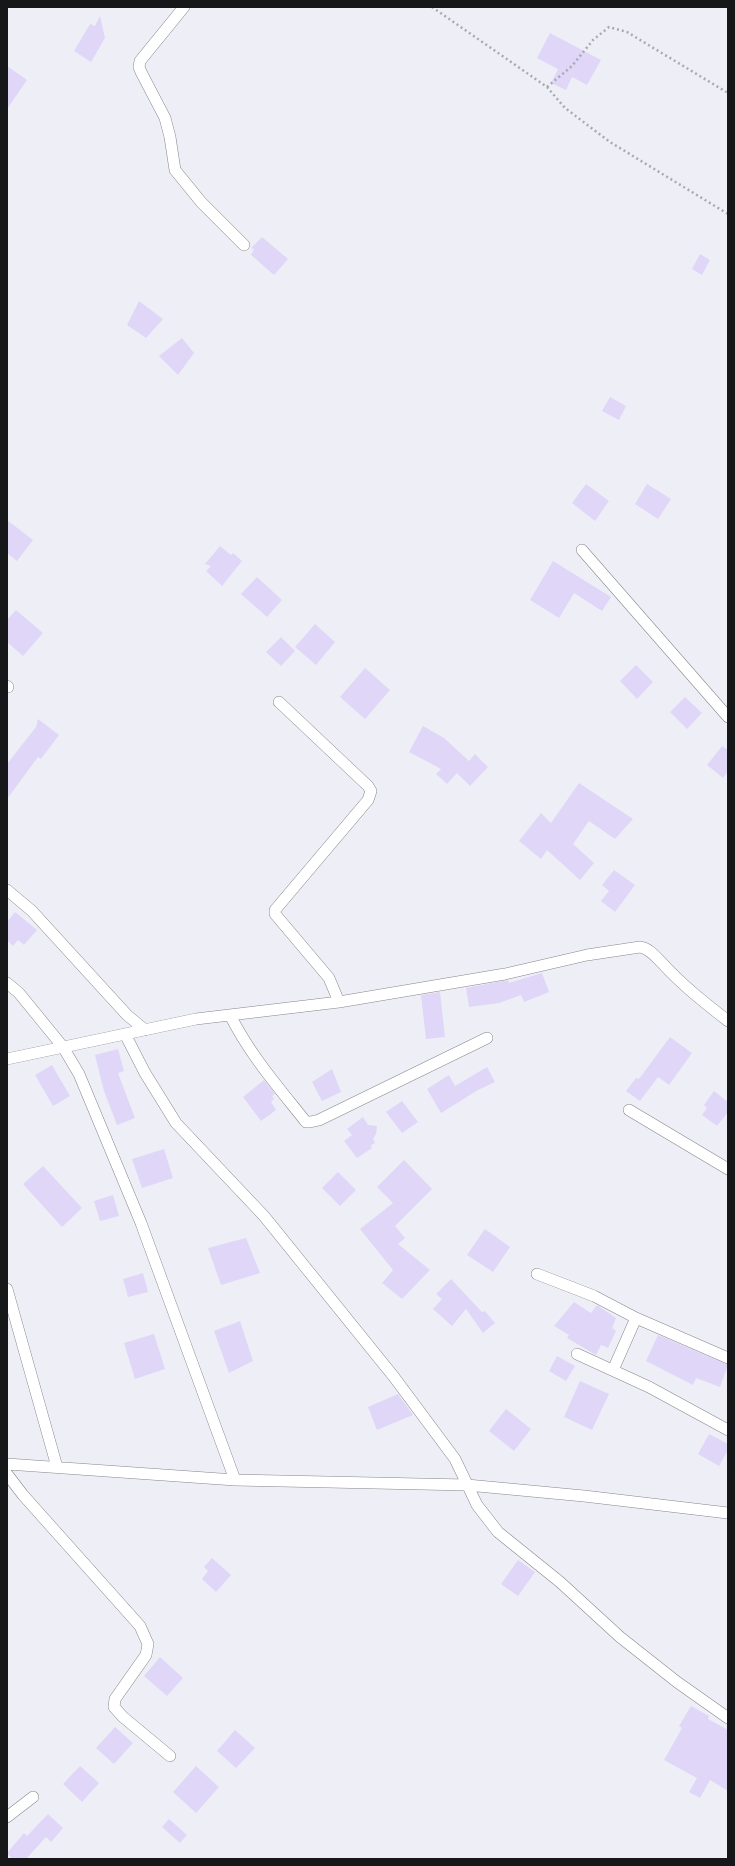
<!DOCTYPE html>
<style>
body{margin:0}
#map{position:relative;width:735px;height:1866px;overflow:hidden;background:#eeeff6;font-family:Merriweather,serif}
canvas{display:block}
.frame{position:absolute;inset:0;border:8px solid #161719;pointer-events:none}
</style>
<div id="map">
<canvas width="735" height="1866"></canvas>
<div class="frame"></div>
</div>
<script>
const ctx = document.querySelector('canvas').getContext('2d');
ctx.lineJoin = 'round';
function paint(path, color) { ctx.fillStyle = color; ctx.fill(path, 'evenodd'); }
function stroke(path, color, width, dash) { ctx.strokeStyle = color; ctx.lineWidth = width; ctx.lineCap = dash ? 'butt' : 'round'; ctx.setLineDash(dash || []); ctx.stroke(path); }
const building = new Path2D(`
 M100,16L105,38L91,62L74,51L90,24L95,26Z
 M550,33L601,60L587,85L572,77L566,90L551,83L558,69L537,58Z
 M7,66L27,80L7,109Z
 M262,237L288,259L274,275L251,255L254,249L251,248Z
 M700,254L710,260L702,275L692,269Z
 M139,301L163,319L146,338L127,325Z
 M182,338L194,353L178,375L159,356Z
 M610,397L626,406L619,420L602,411Z
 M586,484L609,501L595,521L572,503Z
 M647,484L671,499L658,519L635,504Z
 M7,520L33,540L17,561L7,553Z
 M220,546L231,555L233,553L242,561L222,586L206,571L211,566L205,564Z
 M553,561L611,597L602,611L574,593L559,618L530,600Z
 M257,577L282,600L267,617L241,594Z
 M16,610L43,633L23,656L7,642V620Z
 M315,624L335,642L316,665L295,647Z
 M281,637L295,651L281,666L266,652Z
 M636,665L653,682L637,699L620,681Z
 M365,668L390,690L365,719L340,697Z
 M685,697L702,713L687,729L670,712Z
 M38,719L59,735L41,759L38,757L7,799V764L36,727Z
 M423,726L444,738L469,761L475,754L488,767L470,786L457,773L447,784L436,774L441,769L409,752Z
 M722,746L728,750V771L723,778L707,765Z
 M579,783L633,819L615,839L589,821L573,844L594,863L580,880L547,850L541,859L519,841L541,813L551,823Z
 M614,870L635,885L615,912L601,901L609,891L602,885Z
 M15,912L37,930L24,945L18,940L13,946L7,940V922Z
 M542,973L549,992L524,1002L521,995L499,1003L469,1007L466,988L508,980L509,983Z
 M440,992L445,1037L426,1039L421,995Z
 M670,1037L692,1053L669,1085L658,1077L640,1101L626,1091L636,1078L639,1079Z
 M118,1049L124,1071L118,1073L135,1118L117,1125L104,1091L95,1055Z
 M52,1065L70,1096L53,1106L35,1075Z
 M487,1067L495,1082L478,1090L441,1113L427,1089L449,1075L455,1086Z
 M332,1069L341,1092L322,1101L312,1082Z
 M264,1080L275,1094L272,1096L274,1099L271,1102L276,1110L261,1121L243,1097Z
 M714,1091L728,1102V1112L717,1126L702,1115L707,1108L704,1105Z
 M402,1101L418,1122L402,1133L386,1112Z
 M363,1117L368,1125L377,1126L376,1134L373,1139L375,1143L371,1145L372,1148L357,1158L344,1141L352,1135L347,1129Z
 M164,1149L173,1178L142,1188L132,1159Z
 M404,1160L432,1189L395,1226L405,1238L398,1244L430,1270L402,1299L382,1283L393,1270L360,1229L393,1203L377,1187Z
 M43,1166L82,1208L62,1227L23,1184Z
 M338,1172L356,1190L340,1206L322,1188Z
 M113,1195L119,1216L100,1221L94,1201Z
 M485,1229L510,1247L493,1272L467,1255Z
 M246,1238L260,1273L221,1285L208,1248Z
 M143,1273L148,1292L128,1297L123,1279Z
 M451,1279L482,1312L485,1311L495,1323L483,1333L466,1309L452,1326L433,1309L442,1299L436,1294Z
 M574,1302L591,1313L597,1305L616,1318L612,1328L616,1331L608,1348L601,1345L596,1355L567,1338L569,1335L554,1326Z
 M240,1321L253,1361L229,1373L214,1331Z
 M154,1334L165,1369L135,1379L124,1343Z
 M658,1335L728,1365L720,1387L696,1378L693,1385L646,1361Z
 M557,1356L575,1366L566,1381L549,1371Z
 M580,1381L609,1394L592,1430L564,1417Z
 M398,1394L413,1415L377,1430L368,1407Z
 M506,1409L531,1429L514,1451L489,1431Z
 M709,1434L728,1444V1450L719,1466L698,1454Z
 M212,1558L231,1575L216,1592L202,1579L208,1571L204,1567Z
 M518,1560L535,1572L518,1596L501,1584Z
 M160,1657L183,1678L167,1696L144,1676Z
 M691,1706L709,1716L708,1719L728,1730V1791L710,1780L700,1798L689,1792L697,1778L664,1760L682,1728L679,1726Z
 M115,1727L133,1743L114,1764L96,1748Z
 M235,1730L255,1748L236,1768L217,1751Z
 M80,1766L99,1783L82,1802L63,1784Z
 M196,1766L219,1787L196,1813L173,1792Z
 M48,1814L63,1828L51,1842L46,1837L26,1859H12L7,1853L24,1833L27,1836Z
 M169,1819L187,1835L180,1843L162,1827Z`);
const path = new Path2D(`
 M432,7L547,87L565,108L610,142L728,214
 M547,87L572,66L593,40L609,27L627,32L728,93`);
const street = new Path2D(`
 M184,7L140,61L139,67L141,72L165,118L170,137L175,170L201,202L244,245
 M582,550L728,717
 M7,686L8,687
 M279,702L368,786L371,791L368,800L275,910V914L329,978L339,1002
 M7,890L32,911L127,1015L145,1030
 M7,983L19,993L63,1047L79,1074L141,1223L235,1480
 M230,1015C250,1055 279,1088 306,1122H310L319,1120L487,1038
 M125,1034L145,1073L176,1123L264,1216L394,1377L455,1459L477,1505L498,1532L560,1582L620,1637L677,1682L728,1718
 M7,1059L196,1019L339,1002L505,974L587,955L640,947C649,948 656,957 662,963C682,985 705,1003 728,1021
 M629,1110L728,1169
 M537,1274L594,1296L636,1318
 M7,1289L57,1467
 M577,1354L649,1387L728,1430
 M613,1370L636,1318L728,1358
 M7,1464L235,1480L467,1485L584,1496L728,1513
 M7,1474L23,1495L140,1626L148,1644L146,1655L115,1699L114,1707L123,1717L170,1756
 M7,1817L33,1797`);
paint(building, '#dfd6f8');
stroke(street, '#85868c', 12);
stroke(path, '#a9aab0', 2.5, [2, 3]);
stroke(street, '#fff', 11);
</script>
